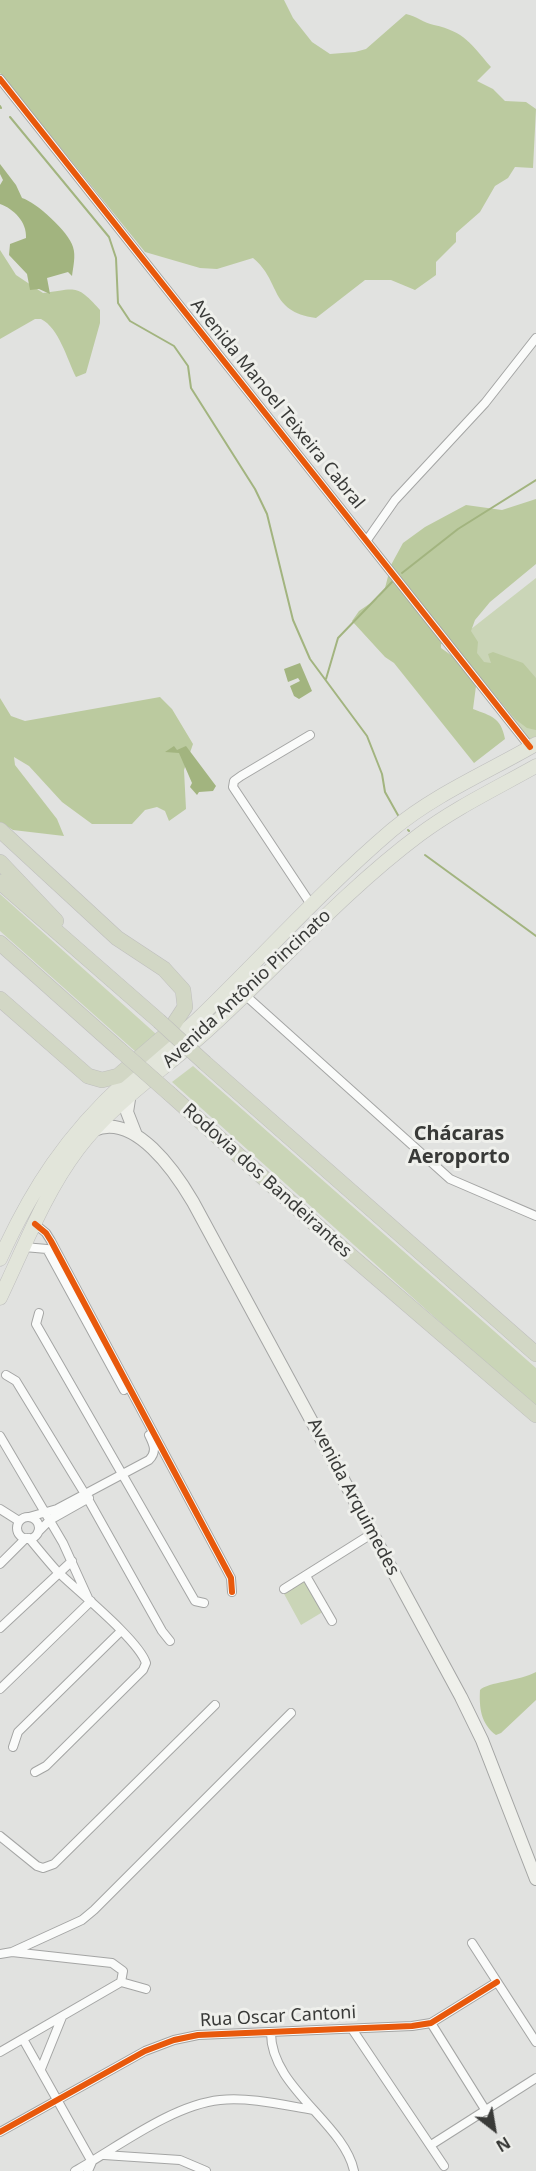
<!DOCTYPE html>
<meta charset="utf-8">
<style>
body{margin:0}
#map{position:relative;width:536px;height:2171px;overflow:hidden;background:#e1e2e0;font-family:"Noto Sans",sans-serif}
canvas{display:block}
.north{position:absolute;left:464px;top:2099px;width:60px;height:60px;-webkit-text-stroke:4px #eff0ec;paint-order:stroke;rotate:149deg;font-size:16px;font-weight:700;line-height:24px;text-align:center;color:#393a38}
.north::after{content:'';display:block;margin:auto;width:21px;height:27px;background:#393a38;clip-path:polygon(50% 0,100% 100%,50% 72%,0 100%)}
</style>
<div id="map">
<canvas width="536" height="2171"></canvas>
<div class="north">N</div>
</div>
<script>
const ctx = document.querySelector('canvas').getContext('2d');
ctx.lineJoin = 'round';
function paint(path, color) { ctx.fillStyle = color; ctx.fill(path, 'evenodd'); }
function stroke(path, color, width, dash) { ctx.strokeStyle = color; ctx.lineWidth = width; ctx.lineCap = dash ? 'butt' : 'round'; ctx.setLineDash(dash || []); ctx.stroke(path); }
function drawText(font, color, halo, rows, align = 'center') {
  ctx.font = font + ' "Noto Sans",sans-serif'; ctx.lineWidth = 6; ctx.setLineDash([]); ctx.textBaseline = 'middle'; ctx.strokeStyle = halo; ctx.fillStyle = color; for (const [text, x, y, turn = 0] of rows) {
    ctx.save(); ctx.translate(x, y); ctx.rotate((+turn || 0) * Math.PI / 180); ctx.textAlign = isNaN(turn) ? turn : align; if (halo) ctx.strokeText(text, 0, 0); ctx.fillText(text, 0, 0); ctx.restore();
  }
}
const green = new Path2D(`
 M536,578V740L528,739L452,644Z
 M0,894L156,1034L136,1052L0,931Z
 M193,1066L536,1368V1408L172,1082Z
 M306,1576L326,1610L301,1625L283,1592Z`);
const forest = new Path2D(`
 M0,0H284L293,18L312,42L330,54L355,52L366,49L406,14C416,16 424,23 434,25C465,32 470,43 491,67L477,81L493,89L505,101L526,102L536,109L533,168L515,167L508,178L495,186L480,212L456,233V242L436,262V275L415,290L391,280H365L316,318C268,311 282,282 253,258L217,269L200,268L145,252L0,73Z
 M0,250L16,275L43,293C76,289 76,283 100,310V323L86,373L76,377C67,359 59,328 41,319H35L0,339Z
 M536,499V564L490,602L475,620L471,631L478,642L477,653L484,662L491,663L488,654L493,652L523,663L536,678V730L527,728L515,719L456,648L448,643L441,644V648L458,660L476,686L473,709C491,716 501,717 505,739L474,763L394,663L385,657L352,621L359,611L378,598L385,588L391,565L403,543L425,527L466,505L502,510Z
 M160,697L172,709L193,744L184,770L186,809L169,821L165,811L157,807L145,810L132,824H92L62,802L29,766L14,757L15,765L57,819L64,836L13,830L0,822V698L11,716L25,721Z
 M536,1672V1700L501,1733L496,1735C481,1724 479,1708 480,1690C488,1682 520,1681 536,1672Z`);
const water = new Path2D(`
 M0,164L16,185L22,198C36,202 69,232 73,247C76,256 73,267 72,276L68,272L47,278L50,294L39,289L30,290L27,274L9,255L10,244L26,238C27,222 14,209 0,204V185L3,180L0,174Z
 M300,663L312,691L299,699L294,696L290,686L300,681L298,678L288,682L284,669Z
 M174,746L177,750L186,746L216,786L213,791L199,792L197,795L190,787L192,783L179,753L165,752Z`);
const stream = new Path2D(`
 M0,106L1,108
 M10,117L109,237L116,258L118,303L130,321L174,346L188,366L191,388L255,489L267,514L293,620L310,659L367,736L382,774L385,792L399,817
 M402,573L458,529L536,480
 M326,679L338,638L392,582
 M408,830L409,831
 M425,855L536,936`);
const minor = new Path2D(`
 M0,79L530,747
 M367,540L395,500L485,403L536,338
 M310,735L241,776L234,781L233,787L312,906
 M245,995L450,1179L536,1216
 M35,1224L46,1233L51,1241L231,1578L232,1592
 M24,1247L47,1249L124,1390
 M39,1313L36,1324L195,1601L204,1603
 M6,1375L16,1381L88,1499L162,1631L170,1641
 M0,1436L63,1543L88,1598
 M0,1509L19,1521
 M29,1517L57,1509L149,1460C157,1452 154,1445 149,1435
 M17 1528a11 11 0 1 1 22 0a11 11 0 1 1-22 0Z
 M38,1532L50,1520L89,1498
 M29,1538C38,1549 47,1560 56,1570C76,1590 138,1639 146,1663L143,1670L46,1766L35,1772
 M0,1564L26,1538
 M306,1576L332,1621
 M284,1589L373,1533
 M0,1628L72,1561
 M0,1689L91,1601
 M13,1747L18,1732L120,1632
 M0,1836L37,1866L43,1868L54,1864L215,1705
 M472,1943L536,2042
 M12,1952L82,1920L94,1910L291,1713
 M0,1954L12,1952L112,1963L123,1971L121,1982L0,2052
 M121,1982L146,1989
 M431,2023L486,2111
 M352,2029L444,2166
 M271,2032C270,2087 344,2123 354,2171
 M23,2039L92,2162L88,2171
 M41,2069L62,2017
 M0,2132L145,2051L174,2040L198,2035L412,2026L431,2023L497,1982
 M431,2145L536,2078
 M104,2155L180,2160L206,2171
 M75,2171C118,2147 172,2105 220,2100C250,2097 283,2105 313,2110`);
const secondary = new Path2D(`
 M130,1093L127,1112L136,1135
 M94,1130C135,1112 176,1173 193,1202L461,1697L482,1740L536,1879`);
const primary = new Path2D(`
 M0,1259C32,1188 67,1135 125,1082C149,1060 176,1040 200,1017C264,955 324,888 392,830C435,794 488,772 536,744
 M0,1298C24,1248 44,1194 78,1149C115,1100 167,1068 211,1027C281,963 343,892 419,835C455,808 497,788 536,766`);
const motorway = new Path2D(`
 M0,830L117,938L164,969L183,990L185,1007L168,1033L118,1076L102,1080L88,1076L0,999
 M0,862L56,921
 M0,882L159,1021
 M0,943L120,1050
 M205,1063L536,1354
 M170,1094L343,1249L536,1415`);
const motorwayBridge = new Path2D(`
 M159,1021L205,1063
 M120,1050L170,1094`);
const cycleway = new Path2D(`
 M0,79L530,747
 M35,1224L46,1233L51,1241L231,1578L232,1592
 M0,2132L145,2051L174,2040L198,2035L412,2026L431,2023L497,1982`);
const streetNames = [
 ["Avenida Manoel Teixeira Cabral",277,404,51],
 ["Avenida Antônio Pincinato",247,989,-43],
 ["Rodovia dos Bandeirantes",267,1181,42],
 ["Avenida Arquimedes",353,1497,62],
 ["Rua Oscar Cantoni",278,2017,-3]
];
const neighbourhoodNames = [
 ["Chácaras",459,1134],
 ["Aeroporto",459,1157]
];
paint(green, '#cad5b7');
paint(forest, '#bbca9f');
paint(water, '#a2b47f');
stroke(stream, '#a2b47f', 2);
stroke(minor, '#a4a5a4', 10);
stroke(secondary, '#a4a5a4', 14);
stroke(primary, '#bebebd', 15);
stroke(motorway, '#bebebd', 16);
stroke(minor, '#fafbfa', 8);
stroke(secondary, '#eff0eb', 12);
stroke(primary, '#e2e5da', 14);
stroke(motorway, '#d2d7c5', 15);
stroke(motorwayBridge, '#bebebd', 16, []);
stroke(motorwayBridge, '#d2d7c5', 15);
stroke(cycleway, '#e8590c', 6);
drawText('18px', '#393a38', '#eff0ec', streetNames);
drawText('bold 20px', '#393a38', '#eff0ec', neighbourhoodNames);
</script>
